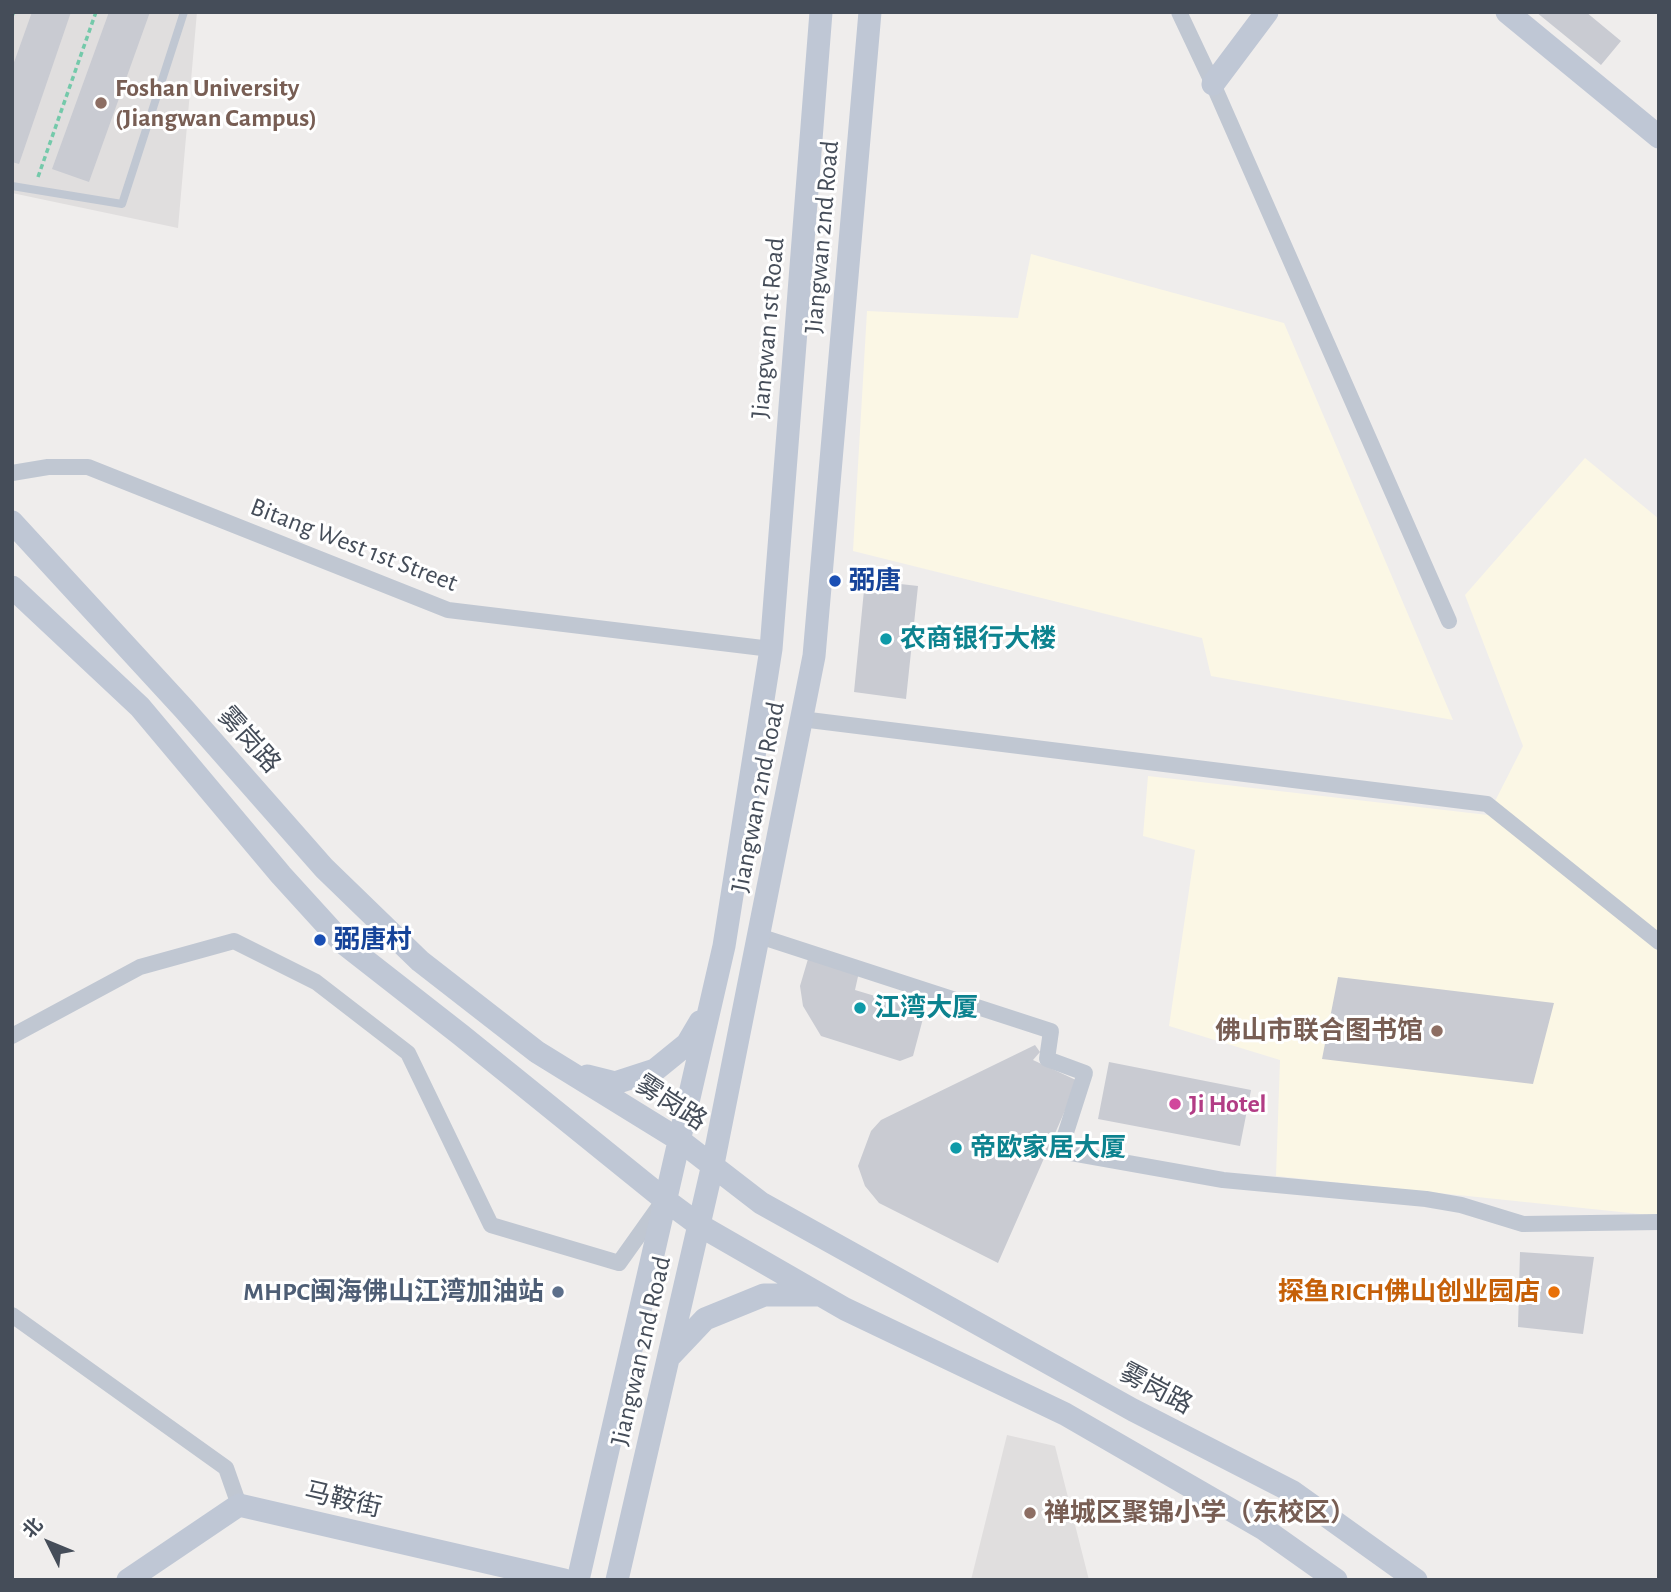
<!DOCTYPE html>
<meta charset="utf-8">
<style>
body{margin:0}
#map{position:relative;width:1671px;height:1592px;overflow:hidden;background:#efedec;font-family:"Alegreya Sans","Noto Sans SC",sans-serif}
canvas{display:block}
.frame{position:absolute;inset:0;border:14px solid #454d59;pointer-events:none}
.north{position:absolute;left:14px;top:1508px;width:70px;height:70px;-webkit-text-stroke:5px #fff;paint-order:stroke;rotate:313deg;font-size:19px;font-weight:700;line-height:28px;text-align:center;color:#454d59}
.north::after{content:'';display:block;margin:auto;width:24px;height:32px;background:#454d59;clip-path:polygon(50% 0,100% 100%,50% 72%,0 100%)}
</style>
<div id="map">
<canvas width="1671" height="1592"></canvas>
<div class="frame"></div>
<div class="north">北</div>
</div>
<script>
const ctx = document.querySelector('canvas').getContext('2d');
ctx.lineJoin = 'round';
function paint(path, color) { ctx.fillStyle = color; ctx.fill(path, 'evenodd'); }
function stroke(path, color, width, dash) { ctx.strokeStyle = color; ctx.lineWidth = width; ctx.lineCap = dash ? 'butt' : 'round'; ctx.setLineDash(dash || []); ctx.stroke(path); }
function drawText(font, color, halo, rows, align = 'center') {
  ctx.font = font + ' "Alegreya Sans","Noto Sans SC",sans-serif'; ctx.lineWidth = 6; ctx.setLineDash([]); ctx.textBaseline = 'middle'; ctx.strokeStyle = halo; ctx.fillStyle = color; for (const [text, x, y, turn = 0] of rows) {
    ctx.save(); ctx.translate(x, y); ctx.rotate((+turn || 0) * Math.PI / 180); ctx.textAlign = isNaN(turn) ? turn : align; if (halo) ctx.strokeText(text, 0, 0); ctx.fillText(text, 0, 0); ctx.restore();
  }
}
const commercial = new Path2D(`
 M1031,254L1284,323L1453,720L1211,676L1202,638L853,551L867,311L1018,318Z
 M1585,458L1659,519V1216L1276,1176L1280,1060L1169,1026L1195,850L1143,836L1148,776L1488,815L1523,746L1465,595Z`);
const education = new Path2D(`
 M12,12H197L178,228L12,193Z
 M1007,1435L1055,1446L1089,1580H971Z`);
const building = new Path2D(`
 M32,12H71L19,164L12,162V68Z
 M109,12H150L89,182L52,169Z
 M1536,12H1586L1621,41L1601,65Z
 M865,580L918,586L906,699L854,692Z
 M808,959L859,972L855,990L925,1011L913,1056L900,1061L821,1036L803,1006L800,986Z
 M1338,977L1554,1003L1533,1084L1322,1059Z
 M1035,1045L1040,1052L1033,1060L1078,1081L998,1263L879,1203L865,1186L858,1166L871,1131L881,1120Z
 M1109,1062L1251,1090L1240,1146L1098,1119Z
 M1520,1252L1594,1257L1583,1334L1518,1327Z`);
const path = new Path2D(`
 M12,16L14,12
 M38,177L96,12`);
const lane = new Path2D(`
 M12,186L122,204L184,12`);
const street = new Path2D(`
 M1179,12L1213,84L1449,621
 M12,473L48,467H88L448,610L771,649
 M801,719L1487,804L1659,942
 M759,936L1051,1031L1047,1059L1085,1073L1060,1151L1223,1180L1426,1199L1461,1205L1523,1224L1659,1222
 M12,1036L140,967L234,941L316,982L408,1053L491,1225L619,1263L661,1204
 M12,1315L226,1468L239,1505`);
const secondary = new Path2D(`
 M1507,12L1659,137
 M1213,84L1267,12
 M12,522L184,709L324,868L420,961L537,1052L678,1139L761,1203L1133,1410L1293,1492L1416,1580
 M12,587L140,707L281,875L342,942L461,1035L664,1199L699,1225L845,1309L1065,1414L1264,1529L1336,1580
 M587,1076L615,1083L655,1070L687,1044L700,1022
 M669,1357L705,1319L764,1295H820
 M128,1580L239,1505L564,1580
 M578,1580L724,946L771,649L821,12
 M617,1580L713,1164L814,656L870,12`);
const markers = [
 [101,103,7,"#8d6e63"],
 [835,581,7,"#1a4fb4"],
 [886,639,7,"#0f9aa8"],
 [320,940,7,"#1a4fb4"],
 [860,1008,7,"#0f9aa8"],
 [1437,1031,7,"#8d6e63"],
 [1175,1104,7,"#d1479c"],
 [956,1148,7,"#0f9aa8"],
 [558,1292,7,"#5c6f8a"],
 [1554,1292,7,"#e8710a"],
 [1030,1513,7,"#8d6e63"]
];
const educationNames = [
 ["Foshan University",115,88],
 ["(Jiangwan Campus)",115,118],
 ["佛山市联合图书馆",1423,1031,"right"],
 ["禅城区聚锦小学（东校区）",1044,1513]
];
const streetNames = [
 ["Jiangwan 2nd Road",822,237,-85],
 ["Jiangwan 1st Road",768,328,-85],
 ["Bitang West 1st Street",354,545,21],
 ["雾岗路",249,740,48],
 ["Jiangwan 2nd Road",758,797,-79],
 ["雾岗路",671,1103,33],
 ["Jiangwan 2nd Road",641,1351,-77],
 ["雾岗路",1156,1389,28],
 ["马鞍街",343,1500,13]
];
const transitNames = [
 ["弼唐",849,581],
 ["弼唐村",334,940]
];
const cultureNames = [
 ["农商银行大楼",900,639],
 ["江湾大厦",874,1008],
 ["帝欧家居大厦",970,1148]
];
const hotelNames = [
 ["Ji Hotel",1189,1104]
];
const serviceNames = [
 ["MHPC闽海佛山江湾加油站",544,1292]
];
const foodNames = [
 ["探鱼RICH佛山创业园店",1540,1292]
];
paint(commercial, '#fbf7e5');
paint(education, '#e0dede');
paint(building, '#c9cbd2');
stroke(path, '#74c9aa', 3.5, [5, 3.5]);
stroke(lane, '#c0c7d2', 8);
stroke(street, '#c0c7d2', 16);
stroke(secondary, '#bfc7d5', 23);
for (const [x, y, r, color] of markers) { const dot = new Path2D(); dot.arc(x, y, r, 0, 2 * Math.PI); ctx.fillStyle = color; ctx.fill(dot); stroke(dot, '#fff', 2.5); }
drawText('bold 26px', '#785e54', '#fff', educationNames, 'left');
drawText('26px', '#454d59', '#fff', streetNames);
drawText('bold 26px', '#164399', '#fff', transitNames, 'left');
drawText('bold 26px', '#0d838f', '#fff', cultureNames, 'left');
drawText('bold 26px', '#b23c85', '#fff', hotelNames, 'left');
drawText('bold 26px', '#4e5e75', '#fff', serviceNames, 'right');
drawText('bold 26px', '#c56008', '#fff', foodNames, 'right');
</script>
